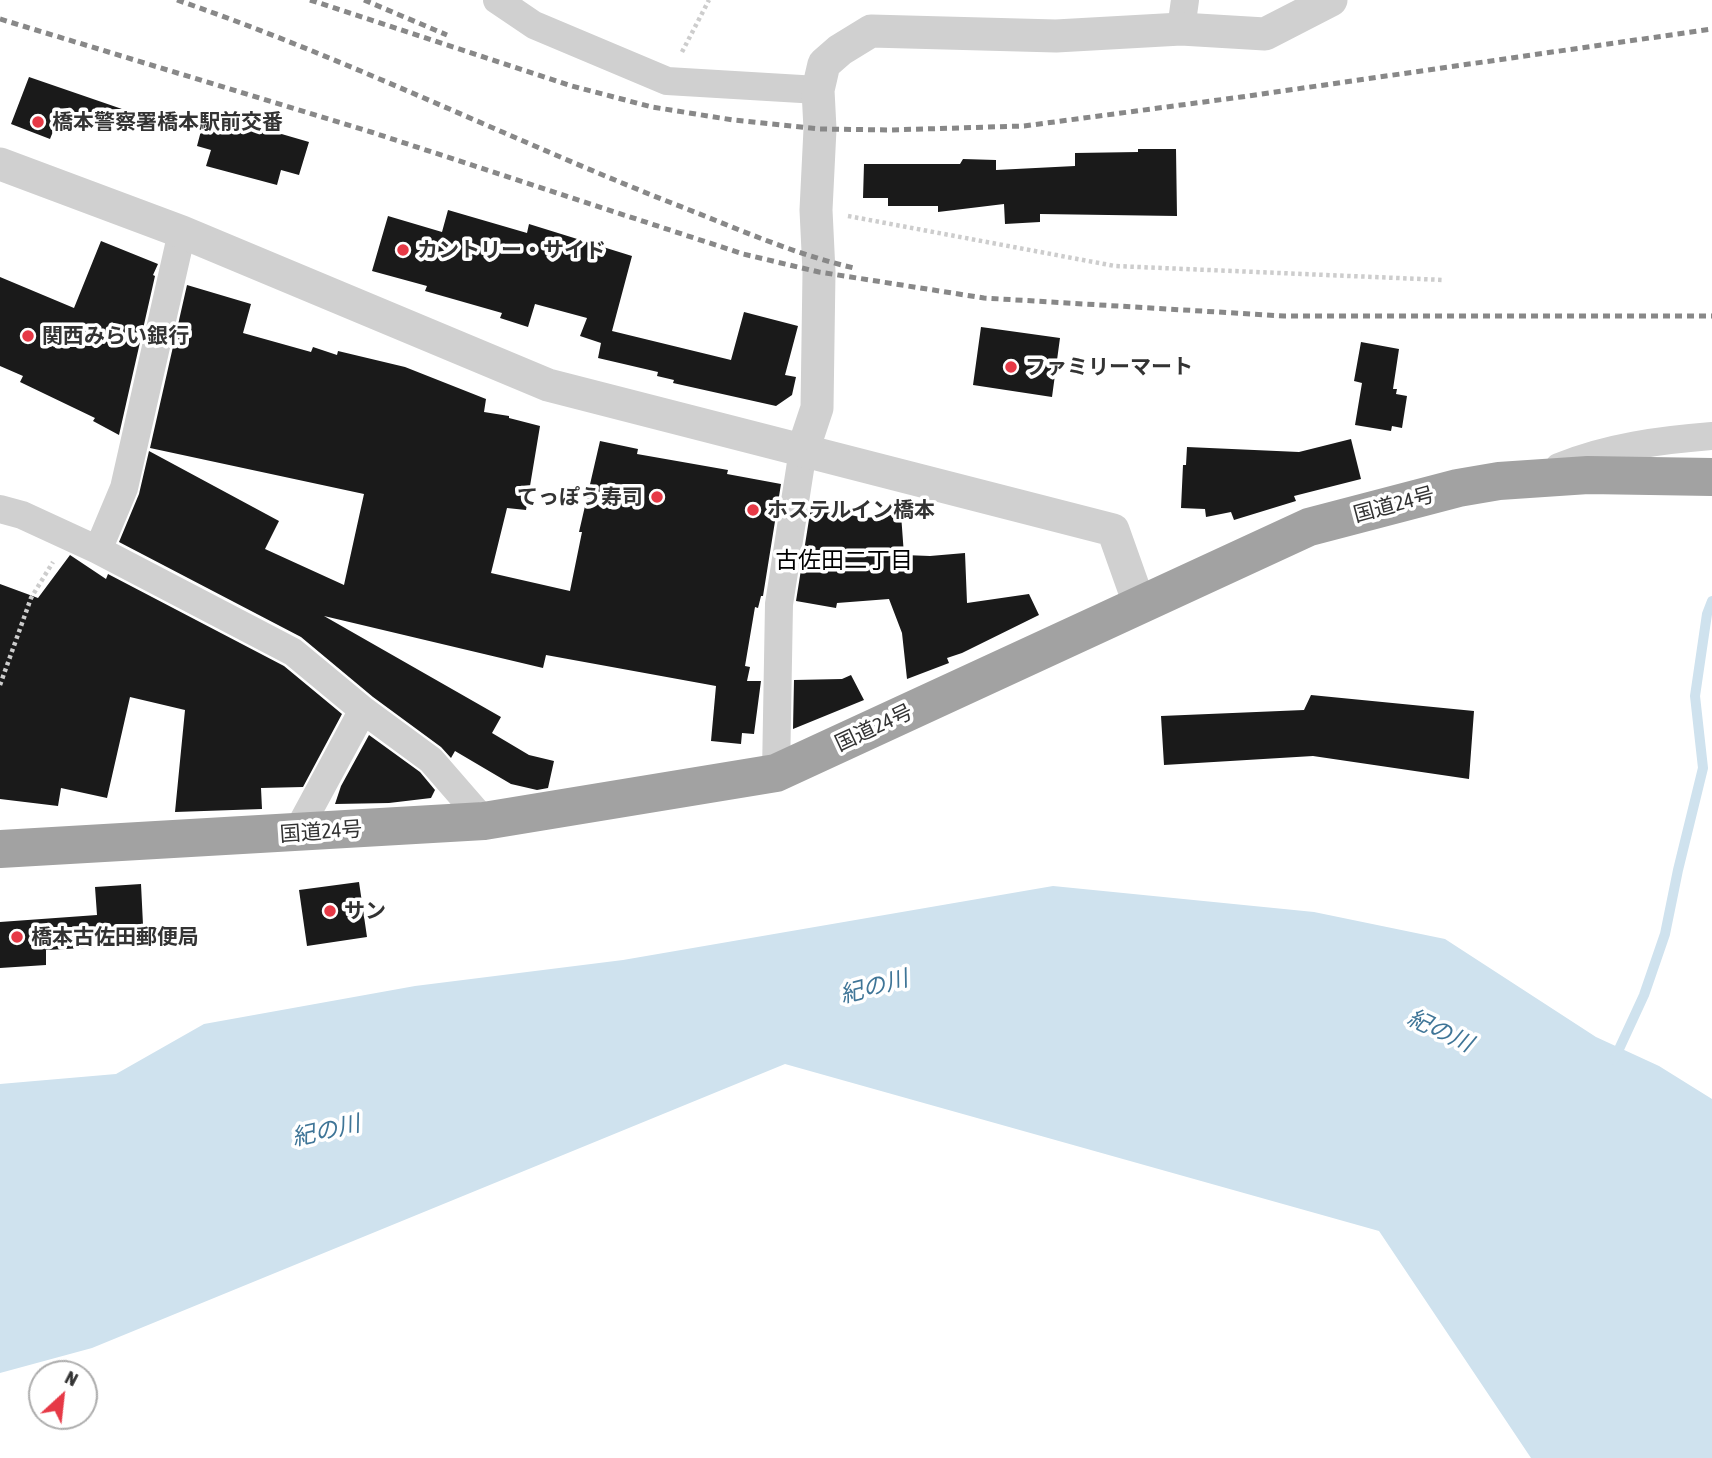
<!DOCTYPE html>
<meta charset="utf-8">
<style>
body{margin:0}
#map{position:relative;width:1712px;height:1458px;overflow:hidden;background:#fff;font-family:"Asap Condensed",sans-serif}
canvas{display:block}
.north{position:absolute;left:28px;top:1360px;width:70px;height:70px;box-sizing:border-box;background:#fff;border:2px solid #adadad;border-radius:50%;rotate:27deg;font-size:19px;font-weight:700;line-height:28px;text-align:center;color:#333}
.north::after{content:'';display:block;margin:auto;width:24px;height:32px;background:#e63946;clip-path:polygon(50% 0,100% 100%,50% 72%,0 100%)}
</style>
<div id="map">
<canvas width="1712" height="1458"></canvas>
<div class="north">N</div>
</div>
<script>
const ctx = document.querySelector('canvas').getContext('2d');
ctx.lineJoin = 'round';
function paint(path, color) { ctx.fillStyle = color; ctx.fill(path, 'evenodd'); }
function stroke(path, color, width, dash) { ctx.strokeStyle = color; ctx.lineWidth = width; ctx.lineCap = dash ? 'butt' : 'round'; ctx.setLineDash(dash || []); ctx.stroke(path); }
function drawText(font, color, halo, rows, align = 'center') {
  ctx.font = font + ' "Asap Condensed","Noto Sans JP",sans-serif'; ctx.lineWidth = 7; ctx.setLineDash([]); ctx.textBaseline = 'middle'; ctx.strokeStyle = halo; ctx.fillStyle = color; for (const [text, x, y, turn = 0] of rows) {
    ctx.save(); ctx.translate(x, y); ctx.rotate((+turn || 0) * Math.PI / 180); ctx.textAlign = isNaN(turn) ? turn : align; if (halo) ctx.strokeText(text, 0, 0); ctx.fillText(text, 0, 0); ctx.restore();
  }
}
const water = new Path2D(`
 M1053,886L1314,912L1445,939L1596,1037L1659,1066L1712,1099V1458H1531L1379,1231L785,1064L92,1348L0,1373V1084L116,1074L204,1024L415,986L623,960Z`);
const stream = new Path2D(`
 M1614,1060L1644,995L1665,934L1678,870L1703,768L1695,696L1707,614L1712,601`);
const building = new Path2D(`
 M29,77L122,109L115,131L60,114L50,139L11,124Z
 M206,112L309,142L299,175L281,170L277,185L206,166L211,150L197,146Z
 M1138,149H1176L1177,216L1040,214V222L1005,224L1004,204L938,212V206H888V198H863L864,164H960L963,159L996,160V170L1075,166V153L1138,152Z
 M448,210L527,233L529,224L632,256L612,331L731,360L744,312L798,326L785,375L796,377L792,395L776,406L673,383L674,380L657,376L658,372L598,358L601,343L580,336L587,318L535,304L528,327L500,318L502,313L425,291L427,286L372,271L388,216L442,232Z
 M101,241L158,264L153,275L155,276L119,435L93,421L95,418L20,382L23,376L0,366V277L74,308Z
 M187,285L251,304L243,333L311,352L313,347L337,355L338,351L405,367L486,399L484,412L509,416V418L540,426L526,510L507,508L491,573L570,591L582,532H579L600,441L638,449L637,454L728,470L727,474L781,484L763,596H761L758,608L755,607L745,666L750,667L747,681H761L754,734L742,733L741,744L711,741L716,686L546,655L543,668L324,616L501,717L492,733L529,755L554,761L548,788L537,790L511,784L455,751L451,758L441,747L373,697L301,637L119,542L139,494L149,451L279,521L265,549L344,585L364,494L150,448Z
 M981,327L1060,338L1052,397L973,385Z
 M1361,342L1399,349L1393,389H1397L1396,394L1407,396L1402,428L1392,426L1391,431L1355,425L1362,383L1354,381Z
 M1351,439L1361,479L1294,496L1296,501L1234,520L1231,512L1206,517L1205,509L1181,508L1183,465H1186L1187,447L1299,452Z
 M811,507L865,518L901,514L904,555L930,556L965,553L967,603L1029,594L1039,615L962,653L947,658L949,663L907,679L902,633L889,599L837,603L836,608L796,601Z
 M70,555L106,579L108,574L284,666L342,714L303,787L261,788L262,809L175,812L185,710L130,697L107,798L61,788L58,806L0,799V584L38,598Z
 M851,675L864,700L793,729L794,680L842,679Z
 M1311,695L1474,711L1469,779L1313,756L1164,765L1161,716L1304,710Z
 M369,735L420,772L435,790L431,798L389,803L335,804L341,786Z
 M359,882L367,937L307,946L299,890Z
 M141,884L144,945L46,950V965L0,968V922L97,915L95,887Z`);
const path = new Path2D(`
 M682,52L709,0
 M848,216L1115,266L1444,280
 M0,685L31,598L53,562`);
const minor = new Path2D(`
 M497,0L534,25L667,81L818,90
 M1181,29L1185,0
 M1559,467C1607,447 1661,440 1712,436
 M0,509L22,515L98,550L293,652L363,710L431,760L484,821
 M98,550L124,488L182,232
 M776,773L779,604L803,450
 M296,834L363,710`);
const tertiary = new Path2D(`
 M0,164L182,232L548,385L1113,530L1140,606
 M803,450L817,408L819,272L816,210L820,129L818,90L824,64L840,50L871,31L1056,36L1181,29L1265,34L1331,0`);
const trunk = new Path2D(`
 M0,849L484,821L776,773L1309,527L1458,488L1499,481L1588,475L1712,477`);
const rail = new Path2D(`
 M177,0C343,57 501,135 664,200C727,224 789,253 854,268
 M310,0L572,86L652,107L733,120L820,129L889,130L1024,126L1241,97L1712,29
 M364,0L447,35
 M0,19L371,132L743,254L819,272L984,298L1284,316H1712`);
const markers = [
 [38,122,7,"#e63946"],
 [403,250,7,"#e63946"],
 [28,336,7,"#e63946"],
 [1011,367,7,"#e63946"],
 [657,497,7,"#e63946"],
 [753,510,7,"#e63946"],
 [330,911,7,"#e63946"],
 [17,937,7,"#e63946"]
];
const poiNames = [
 ["橋本警察署橋本駅前交番",52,122],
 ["カントリー・サイド",417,250],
 ["関西みらい銀行",42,336],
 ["ファミリーマート",1025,367],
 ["てっぽう寿司",643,497,"right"],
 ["ホステルイン橋本",767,510],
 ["サン",344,911],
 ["橋本古佐田郵便局",31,937]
];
const streetNames = [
 ["国道24号",1394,505,-15],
 ["国道24号",874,728,-25],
 ["国道24号",321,832,-4]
];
const neighbourhoodNames = [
 ["古佐田二丁目",844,561]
];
const waterNames = [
 ["紀の川",874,987,-15],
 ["紀の川",1440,1031,25],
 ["紀の川",326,1131,-13]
];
paint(water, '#cfe2ee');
stroke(stream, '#cfe2ee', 10);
paint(building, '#1a1a1a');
stroke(path, '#cdcdcd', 4.5, [3.5, 3.5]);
stroke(minor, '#d0d0d0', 28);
stroke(tertiary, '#d0d0d0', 33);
stroke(trunk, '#a2a2a2', 38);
stroke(rail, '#888', 5, [7, 5]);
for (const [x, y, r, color] of markers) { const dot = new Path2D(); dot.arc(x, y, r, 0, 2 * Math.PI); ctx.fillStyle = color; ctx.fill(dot); stroke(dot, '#fff', 2.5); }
drawText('bold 21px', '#333', '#fff', poiNames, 'left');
drawText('21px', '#333', '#fff', streetNames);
drawText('23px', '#000', '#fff', neighbourhoodNames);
drawText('italic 23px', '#3f7597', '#fff', waterNames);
</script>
